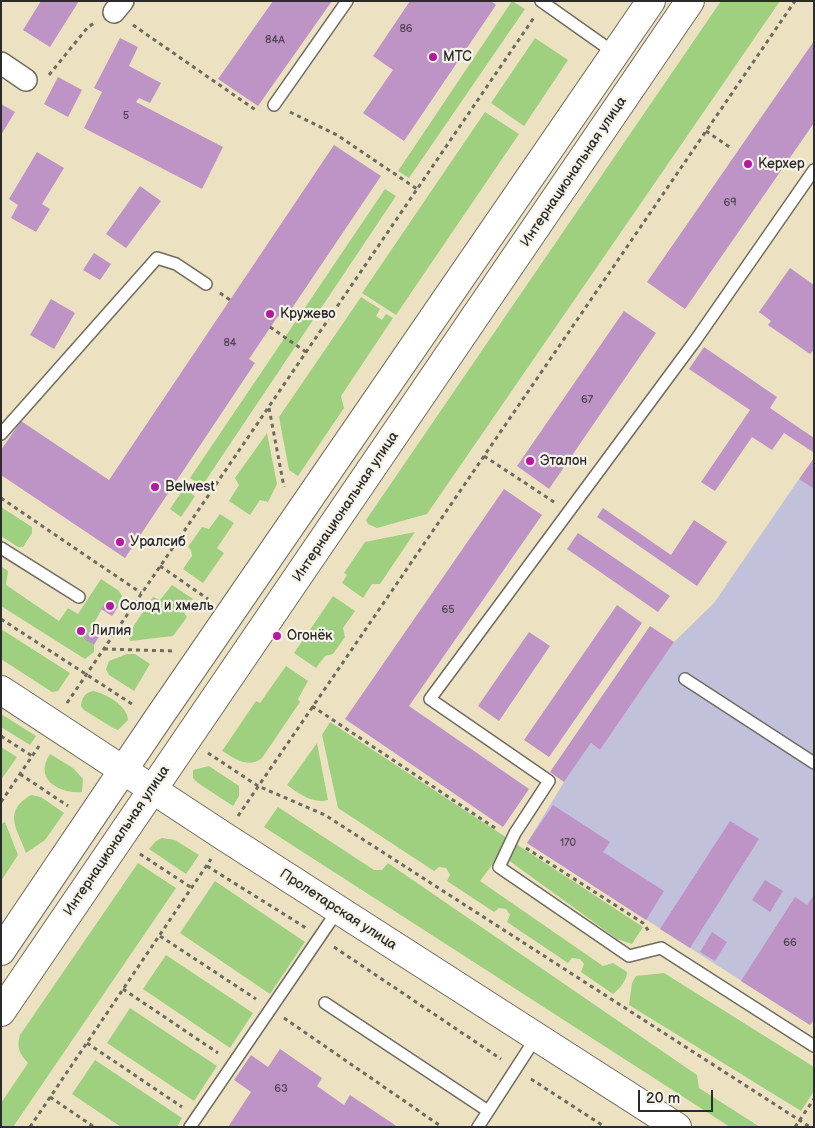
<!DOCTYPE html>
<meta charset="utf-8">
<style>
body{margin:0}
#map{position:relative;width:815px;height:1128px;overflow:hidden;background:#ece2c2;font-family:"Balsamiq Sans",sans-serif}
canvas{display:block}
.frame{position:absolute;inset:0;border:2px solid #2b2b2b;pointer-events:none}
.scale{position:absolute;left:638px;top:1090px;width:75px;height:22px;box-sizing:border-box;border:2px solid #2b2b2b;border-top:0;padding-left:6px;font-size:15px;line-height:18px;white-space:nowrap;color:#2b2b2b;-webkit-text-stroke:4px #f7f3e8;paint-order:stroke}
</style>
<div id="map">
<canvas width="815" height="1128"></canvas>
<div class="frame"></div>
<div class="scale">20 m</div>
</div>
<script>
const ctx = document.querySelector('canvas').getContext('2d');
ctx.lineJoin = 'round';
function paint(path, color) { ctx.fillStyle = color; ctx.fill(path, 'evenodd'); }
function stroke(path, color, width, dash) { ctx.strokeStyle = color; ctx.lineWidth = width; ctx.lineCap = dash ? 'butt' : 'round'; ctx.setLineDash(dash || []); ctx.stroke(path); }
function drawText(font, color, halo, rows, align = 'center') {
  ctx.font = font + ' "Balsamiq Sans",sans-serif'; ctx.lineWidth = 4.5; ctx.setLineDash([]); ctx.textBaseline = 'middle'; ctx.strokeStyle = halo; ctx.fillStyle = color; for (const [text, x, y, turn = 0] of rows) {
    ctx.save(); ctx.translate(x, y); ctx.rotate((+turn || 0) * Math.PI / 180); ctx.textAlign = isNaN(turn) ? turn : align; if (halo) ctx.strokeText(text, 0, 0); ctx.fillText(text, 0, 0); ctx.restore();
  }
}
const industrial = new Path2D(`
 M799,479L814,489V1020L810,1025L527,843L564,782L591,743L600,750L674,642L714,603Z`);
const green = new Path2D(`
 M512,1L525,9L409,178L398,171Z
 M721,1H780L427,514L377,528L368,524L366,520Z
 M535,38L568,60L524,126L491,103Z
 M485,112L519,134L396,315L362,293Z
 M385,189L396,196L202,486L190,478Z
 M361,297L380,309L376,316L382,320L386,314L393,318L341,396L344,408L298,476L289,470L279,417Z
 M267,433L277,484L268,502L260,500L250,515L229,501L239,485L235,478Z
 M184,488L195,496L181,517L170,509Z
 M1,507L32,527V533L23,547H18L1,536Z
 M220,514L234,523L217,548L224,553L203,583L183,569L192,556L191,550L188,547L202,527L209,529Z
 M415,532L380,584H372L363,598L342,583L347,575L344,573L365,542Z
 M1,566L8,571L6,585L59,621L68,608L78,614L101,579L119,591L122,596L118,607L107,600L85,639L94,645V652L85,659L1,606Z
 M172,585L193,599L184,613L187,617L173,636L130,641L129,633L153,597L160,600Z
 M333,596L355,611L343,628L345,637L333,654L325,656L316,668L294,653Z
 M1,629L70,673L58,691L52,692L1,659Z
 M127,654H135L150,664L134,691L109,675L106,669L109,661Z
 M286,666L308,681L298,699L300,702L262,758C248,769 236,759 222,751L256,701L260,703Z
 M93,691C105,693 128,706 128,720L118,730L113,728L84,710L81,706C82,697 85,693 93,691Z
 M1,714L36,736L30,745L1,727Z
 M330,722L643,927L632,944L617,939L500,854L480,881L603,966L613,963L627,972C627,981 619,989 613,994L581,972L584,964L580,959L572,958L568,963L507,922L510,915L506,909L499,908L494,912L447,881L450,875L446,868L439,867L434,871L338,808L322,735Z
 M317,743L328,800C313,804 299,794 287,785Z
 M1,747L17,757L1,780Z
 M50,754L73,768L83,779L82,792C59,794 33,779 50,754Z
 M209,766L239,786V796L233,806L198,783L193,778V770Z
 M31,795L41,797L64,813L45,840L26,853C17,828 2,812 31,795Z
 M278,807L374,870H382L388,863L697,1075L699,1088L760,1127H730L264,827Z
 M5,822L18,855L1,881V824Z
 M162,838L175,840L199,855L186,874L149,849L156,841Z
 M138,863L176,888L13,1127H1V1103L28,1063C20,1054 16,1048 20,1035Z
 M215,881L305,942L270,994L180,933Z
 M166,955L253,1013L230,1048L143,989Z
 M664,973L814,1067V1091L801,1111L629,1005L632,983L636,976Z
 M130,1008L217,1066L194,1101L107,1043Z
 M95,1060L182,1118L177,1127H121L72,1094Z`);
const building = new Path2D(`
 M41,1H79L50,47L23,30Z
 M273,1H332L258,106L218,79Z
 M410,1H491L496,5L404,141L363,113L393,70L373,56Z
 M120,38L138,47L129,66L161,83L150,103L139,98L136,102L223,147L202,189L84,128L102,92L94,88Z
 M814,41V123L685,309L647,282Z
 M58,77L82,90L68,117L44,104Z
 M1,104L15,112L1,135Z
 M334,145L381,176L284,320L278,316L249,359L255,363L125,558L1,475V450L21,421L109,480Z
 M37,152L64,168L42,204L50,209L36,232L11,218L18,205L9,199Z
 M140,186L161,201L126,248L106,234Z
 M94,253L111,264L100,280L83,270Z
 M790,268L814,285V350L810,354L768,325L771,321L759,312Z
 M51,299L75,313L54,349L30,335Z
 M624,311L656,333L549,489L517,466Z
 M704,347L777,397L770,408L814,438L813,452L784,433L772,450L752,437L715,491L701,482L750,410L689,369Z
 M814,458V489L799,479Z
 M504,489L542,515L409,706L529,789L503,827L345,719Z
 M603,508L671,555L694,520L727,542L697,586L597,517Z
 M578,533L670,596L658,612L567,549Z
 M107,600L118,607L112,616L101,609Z
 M617,605L642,623L549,757L524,740Z
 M650,626L674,642L600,750L591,743L564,782L550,772Z
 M92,627L101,633L94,645L84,639Z
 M529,632L550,646L499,721L478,706Z
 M553,805L610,842L603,852L664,891L646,920L527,843Z
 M730,821L759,839L690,948L660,929Z
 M765,880L783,891L770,912L752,900Z
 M814,895V1020L810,1025L741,981L795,897L807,905Z
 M712,932L727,942L715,961L700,952Z
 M280,1049L322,1078L317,1086L344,1105L350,1095L398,1127H228L251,1092L234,1080L251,1055L268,1067Z`);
const path = new Path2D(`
 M133,25L257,111
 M49,75L88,27L96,22
 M290,112L337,135L417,189
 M706,131L731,148
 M220,293L230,300
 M270,327L306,352
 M269,408L284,487
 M484,456L554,502
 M1,498L141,593
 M160,566L208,599
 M1,619L135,706
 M104,649L173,651
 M67,703L535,16
 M312,706L498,830
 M1,736L32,756
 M208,753L258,786L325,815L810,1127
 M20,774L68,806
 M1,802L39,746
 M238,816L795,1
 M526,848L643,923L650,933
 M140,854L192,888
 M207,866L306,928
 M160,936L256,999
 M334,947L501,1059
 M123,989L218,1053
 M284,1018L442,1127
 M87,1043L182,1107
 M531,1079L605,1127
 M50,1097L94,1127
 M30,1127L211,859
 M795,1127L814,1099`);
const service = new Path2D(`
 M541,1L616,54
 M274,105L347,1
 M814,170L695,341L430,699L549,781L515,833L499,867L629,956L661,948L814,1046
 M1,434L157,258L176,264L206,284
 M1,548L79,597
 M685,679L814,763
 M325,1003L488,1111
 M190,1127L338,910
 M478,1127L537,1036`);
const minor = new Path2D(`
 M114,12L123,1
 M1,63L26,80`);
const secondary = new Path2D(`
 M1,951L157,720L651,1
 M1,1012L690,1`);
const primary = new Path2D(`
 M1,690L225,837L677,1127`);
const markers = [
 [433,57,5,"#b5179e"],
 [748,164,5,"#b5179e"],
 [270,314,5,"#b5179e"],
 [530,461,5,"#b5179e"],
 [155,487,5,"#b5179e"],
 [120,542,5,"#b5179e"],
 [110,606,5,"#b5179e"],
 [81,631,5,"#b5179e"],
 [277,636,5,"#b5179e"]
];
const numberNames = [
 ["86",406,29],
 ["84А",275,40],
 ["5",126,116],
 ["69",730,203],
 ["84",230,343],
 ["67",587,400],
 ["65",448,610],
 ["170",568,843],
 ["66",790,943],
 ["63",281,1089]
];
const poiNames = [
 ["МТС",443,57],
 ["Керхер",758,164],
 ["Кружево",280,314],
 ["Эталон",540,461],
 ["Belwest",165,487],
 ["Уралсиб",130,542],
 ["Солод и хмель",120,606],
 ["Лилия",91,631],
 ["Огонёк",287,636]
];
const streetNames = [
 ["Интернациональная улица",574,172,-56],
 ["Интернациональная улица",346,507,-56],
 ["Интернациональная улица",117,841,-56],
 ["Пролетарская улица",338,910,33]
];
paint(industrial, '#c2c1dc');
paint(green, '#9ed080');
paint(building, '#bd94c5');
stroke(service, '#6f6b60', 14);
stroke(minor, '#6f6b60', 24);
stroke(secondary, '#6f6b60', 30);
stroke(primary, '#6f6b60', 30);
stroke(path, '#6f6b60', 3, [4, 4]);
stroke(service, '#fff', 11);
stroke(minor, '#fff', 21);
stroke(secondary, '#fff', 28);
stroke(primary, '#fff', 28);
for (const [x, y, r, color] of markers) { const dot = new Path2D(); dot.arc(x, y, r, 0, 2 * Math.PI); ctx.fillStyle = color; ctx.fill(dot); stroke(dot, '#f7f3e8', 2); }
drawText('11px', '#504552', null, numberNames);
drawText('14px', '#2b2b2b', '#f7f3e8', poiNames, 'left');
drawText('14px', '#2b2b2b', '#f7f3e8', streetNames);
</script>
